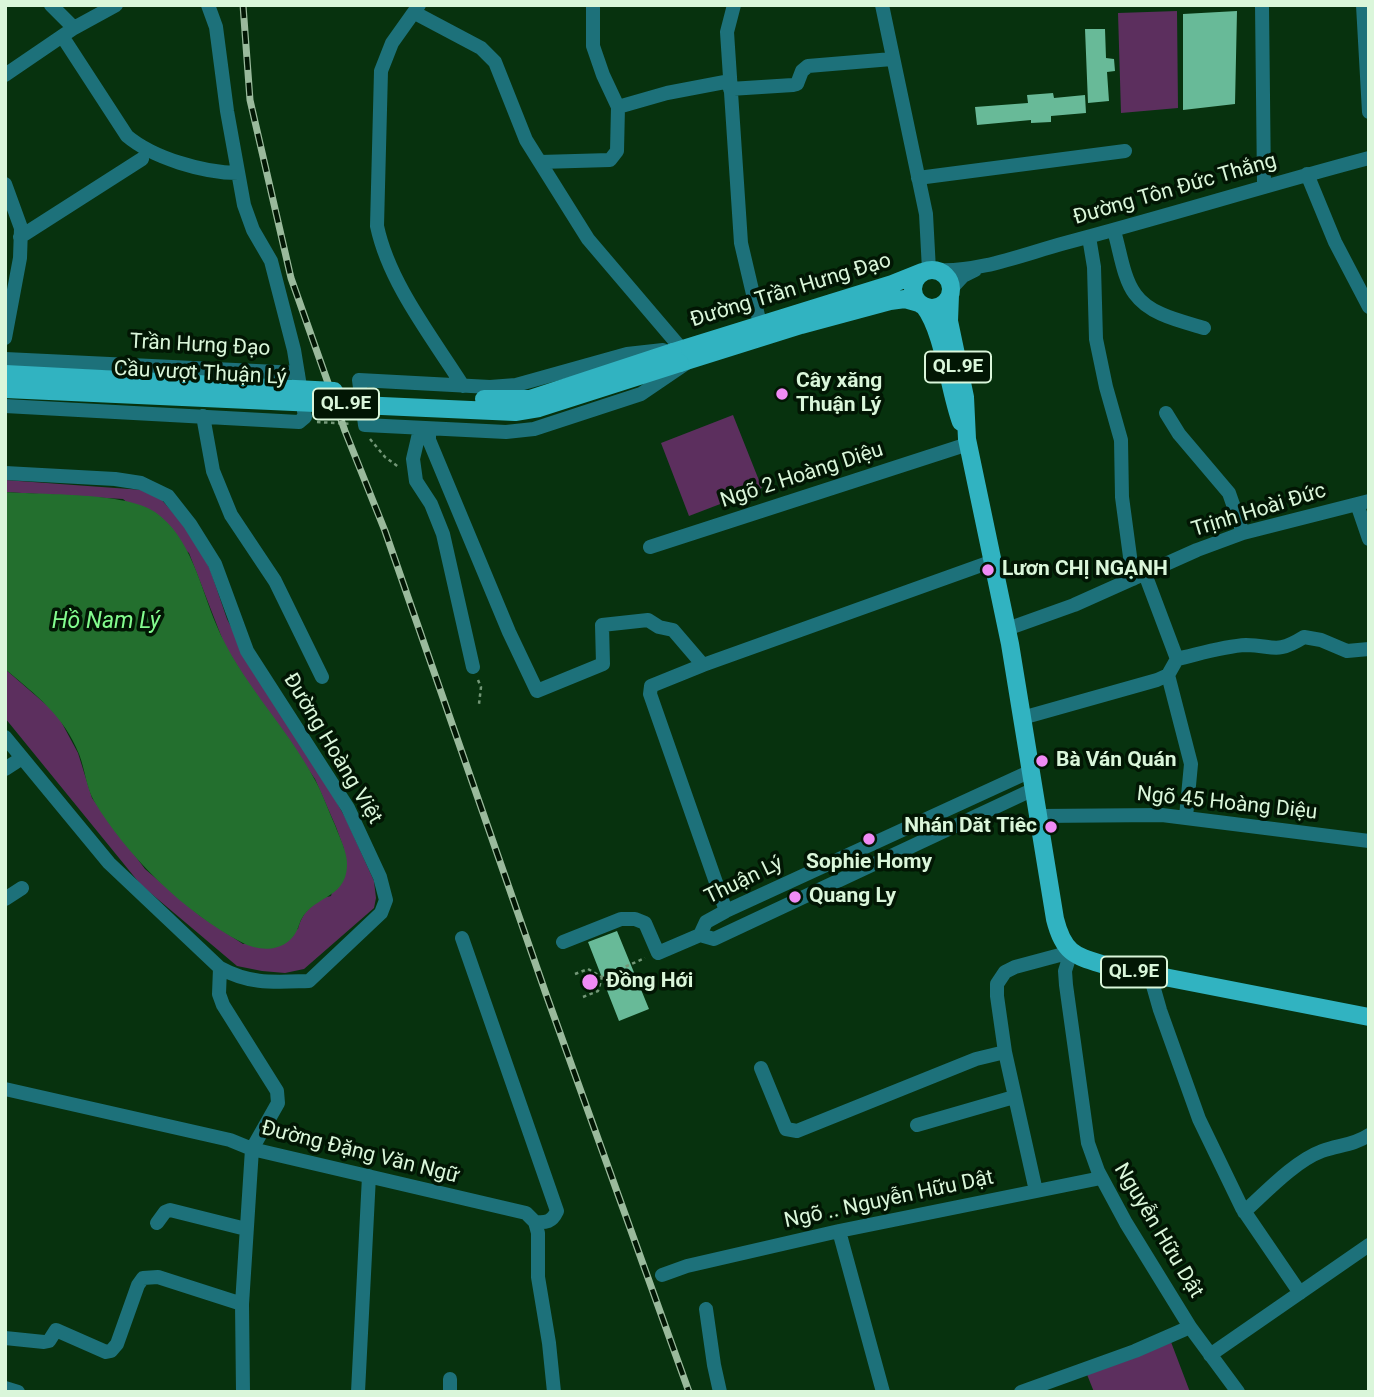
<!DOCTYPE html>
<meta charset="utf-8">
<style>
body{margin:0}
#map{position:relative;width:1374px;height:1397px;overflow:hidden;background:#07320e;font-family:Roboto,sans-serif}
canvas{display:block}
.frame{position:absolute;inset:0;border:7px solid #daf6da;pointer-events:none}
</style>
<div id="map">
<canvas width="1374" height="1397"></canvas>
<div class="frame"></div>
</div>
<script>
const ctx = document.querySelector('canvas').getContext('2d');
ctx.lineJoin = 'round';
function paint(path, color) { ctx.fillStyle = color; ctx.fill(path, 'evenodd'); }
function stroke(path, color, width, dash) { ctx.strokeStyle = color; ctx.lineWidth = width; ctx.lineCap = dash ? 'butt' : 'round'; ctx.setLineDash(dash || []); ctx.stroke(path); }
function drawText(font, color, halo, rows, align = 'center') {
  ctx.font = font + ' Roboto,sans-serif'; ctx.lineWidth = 7; ctx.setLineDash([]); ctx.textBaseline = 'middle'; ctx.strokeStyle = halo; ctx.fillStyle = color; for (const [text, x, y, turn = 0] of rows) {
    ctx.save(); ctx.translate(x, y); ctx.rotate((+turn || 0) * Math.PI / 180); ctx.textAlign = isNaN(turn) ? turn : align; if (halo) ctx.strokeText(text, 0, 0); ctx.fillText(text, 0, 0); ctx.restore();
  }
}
const green = new Path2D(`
 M1177,11L1178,108L1121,113L1118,13Z
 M733,415L762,488L689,516L661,443Z
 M5,480L143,490L160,498L193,535L210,569L227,619L251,665L306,747L346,819L374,881L376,898L374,908L304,969L285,973L262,971L237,966L141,885L5,718V669L57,714L78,753L92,798L145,869L199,915L243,944L298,929C302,913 314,899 331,896L344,849L336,827L315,779L251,688L225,646L189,553L123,499L5,492Z
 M1171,1342L1190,1392H1094L1086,1372Z`);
const water = new Path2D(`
 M5,492C42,495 126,492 155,512C191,537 200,586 216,624C240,682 286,725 315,780C323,794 328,810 335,825C339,836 348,853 347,866C346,901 309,895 299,925C291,951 263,954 241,942C185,913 126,855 94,801C86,787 85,769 79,754C64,716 36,695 5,669Z`);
const building = new Path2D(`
 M1237,11L1235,104L1183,110V14Z
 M1085,29H1105L1106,58L1114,59L1115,71L1107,72L1109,101L1088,103Z
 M1053,93L1054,98L1085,95L1086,113L1051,116V122L1031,123V120L977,125L975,107L1028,103L1027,95Z
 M617,931L649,1009L619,1021L588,942Z`);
const path = new Path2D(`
 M317,422L352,424
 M370,439L385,457L400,468
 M478,680L481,687L479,704
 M575,974L588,969L602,977L645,958
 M583,997L598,991L602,977`);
const minor = new Path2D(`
 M51,5L74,28
 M419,5L392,43L381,71L377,226C389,283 432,337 463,386
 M734,5L727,32L741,243L760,324
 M882,5L926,214L929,270
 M1262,5L1264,186
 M1363,5L1369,112
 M415,13L481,48L495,62L526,140L588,239L691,360L641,394L534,429L506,432L365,425L359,380L490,387L516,385L627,354L663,350
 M62,36L127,136C153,158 204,173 238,173
 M5,75L74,28L116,5
 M730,89L793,85L797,84L802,71L808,66L892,59
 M618,107L667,93L730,81
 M540,162L610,160L617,151L618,107L603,75L593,46V5
 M1307,174L1335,242L1369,307
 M918,178L1125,151
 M5,184L21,228L20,258L5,338
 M1114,231C1120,250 1123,278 1135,294C1150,315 1181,321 1204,328
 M20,237L142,159
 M1089,237L1094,267L1096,339L1106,387L1121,440L1122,497L1133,579
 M935,270C978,273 1024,254 1065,243C1167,216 1267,185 1369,158
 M951,289L963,276L975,270
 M5,359L298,373
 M5,406L299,422L305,417L294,350L271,261L253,230L244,205L227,111L216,27L208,5
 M1166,413L1179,434L1229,493L1243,533
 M203,416L213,471L231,515L275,581L322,677
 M420,429L413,459L416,481L431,504L443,534L473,667
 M429,429V440L509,632L537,691L603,664L602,625L648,620L659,627L673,630L703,665
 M5,473L115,479L141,483L168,496L190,524L215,564L247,651L348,808L380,877L386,900L381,913L309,981C275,982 251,985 220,968L109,863L5,737
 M1357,504L1369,539
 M650,547L968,444
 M1145,574L1177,659
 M1007,629L1074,605L1197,550L1243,533L1369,501
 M1168,675L1191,764L1186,817
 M1022,718L1157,680L1168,675L1177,659C1199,654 1224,646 1246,645C1274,645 1275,655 1304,637L1321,640L1347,651L1369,649
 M5,769L22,758
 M1031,771L726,911L706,922L700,935L714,939L1034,789
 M1038,816L1162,815L1369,841
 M5,899L22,888
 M726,911L650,694L651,686L703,665L993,561
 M462,938L557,1211C552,1222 546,1223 535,1222
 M563,942L621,919H635L645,923L658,953L700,935
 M1071,952L1065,971L1066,985L1088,1143L1098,1171L1126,1223L1190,1327L1238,1392
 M220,968L219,994L223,1005L277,1091L278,1103L252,1149L242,1304L243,1392
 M1150,975L1160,1010L1199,1119L1242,1208L1300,1293
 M761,1068L786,1129L797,1131L976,1059L1005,1052
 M5,1089L230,1140L252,1149L526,1213L535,1222L538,1233V1277L549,1343L554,1392
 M917,1125L1014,1097
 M1036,1191L1005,1052L997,996V984L1005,972L1015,967L1071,952
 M1244,1212C1266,1192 1295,1161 1322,1151C1339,1145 1354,1145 1369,1135
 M157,1223L165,1212L170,1210L246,1229
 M839,1231L883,1392
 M662,1275L687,1266L839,1231L1101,1178
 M706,1309L714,1365L720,1392
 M5,1338L44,1342L49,1341L56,1330L106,1352L111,1351L117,1344L138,1285L143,1278L158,1277L242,1304
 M1210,1355L1369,1245
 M5,1388L18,1392
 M358,1392L369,1176
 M450,1392V1379
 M1021,1392L1135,1351L1190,1327`);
const major = new Path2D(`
 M913 289a19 19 0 1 1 38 0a19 19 0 1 1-38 0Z
 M950,295L949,321L965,397L967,439L1010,644L1055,919C1064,955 1076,956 1108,966L1369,1017
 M924,306C944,332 949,390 961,422
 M673,352L892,284L922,272
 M680,363L801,325L890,301L905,299L919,303`);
const rail = new Path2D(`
 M243,5L250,100L291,278L345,431L385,531L546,994L689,1392`);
const majorBridge = new Path2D(`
 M5,374L334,391
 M5,389L515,412L539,408L680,363
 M484,399H530L673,352`);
const markers = [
 [782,394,7,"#f08bf5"],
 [988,570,7,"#f08bf5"],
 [1042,761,7,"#f08bf5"],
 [1051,827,7,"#f08bf5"],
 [869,839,7,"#f08bf5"],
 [795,897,7,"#f08bf5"],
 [590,982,9,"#f08bf5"]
];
const shields = [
 [958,367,66],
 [346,404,66],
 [1134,972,66]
];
const shieldNames = [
 ["QL.9E",958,367],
 ["QL.9E",346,404],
 ["QL.9E",1134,972]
];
const streetNames = [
 ["Đường Tôn Đức Thắng",1175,190,-16],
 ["Đường Trần Hưng Đạo",791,291,-17],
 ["Trần Hưng Đạo",200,346,3],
 ["Cầu vượt Thuận Lý",200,374,3],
 ["Ngõ 2 Hoàng Diệu",802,476,-18],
 ["Trịnh Hoài Đức",1259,511,-17],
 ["Đường Hoàng Việt",332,749,59],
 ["Ngõ 45 Hoàng Diệu",1227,804,6],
 ["Thuận Lý",744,881,-26],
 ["Đường Đặng Văn Ngữ",360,1153,14],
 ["Ngõ .. Nguyễn Hữu Dật",889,1200,-12],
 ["Nguyễn Hữu Dật",1158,1231,59]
];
const poiNames = [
 ["Cây xăng",796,382],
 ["Thuận Lý",796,406],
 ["Lươn CHỊ NGẠNH",1002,570],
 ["Bà Ván Quán",1056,761],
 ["Nhán Dăt Tiêc",1037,827,"right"],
 ["Sophie Homy",869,863,"center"],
 ["Quang Ly",809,897],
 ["Đồng Hới",606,982]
];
const waterNames = [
 ["Hồ Nam Lý",106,622]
];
paint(green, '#5c2f5e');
paint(water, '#236f2e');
paint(building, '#68ba98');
stroke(path, '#739777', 2.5, [3.5, 3.5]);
stroke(minor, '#1d717a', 14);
stroke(major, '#31b3c1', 18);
stroke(rail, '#9aba9c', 7);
stroke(rail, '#021604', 4.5, [13]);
stroke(majorBridge, '#31b3c1', 18);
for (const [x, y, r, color] of markers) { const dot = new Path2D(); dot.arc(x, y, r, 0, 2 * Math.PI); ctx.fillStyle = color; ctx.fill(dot); stroke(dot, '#021604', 2.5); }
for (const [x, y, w] of shields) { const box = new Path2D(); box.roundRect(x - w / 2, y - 15.5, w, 31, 5); ctx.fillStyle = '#021604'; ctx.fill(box); stroke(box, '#daf6da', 2); }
drawText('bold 19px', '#daf6da', null, shieldNames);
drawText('21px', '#daf6da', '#021604', streetNames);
drawText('bold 21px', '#daf6da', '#021604', poiNames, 'left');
drawText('italic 23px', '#83fc8e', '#021604', waterNames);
</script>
